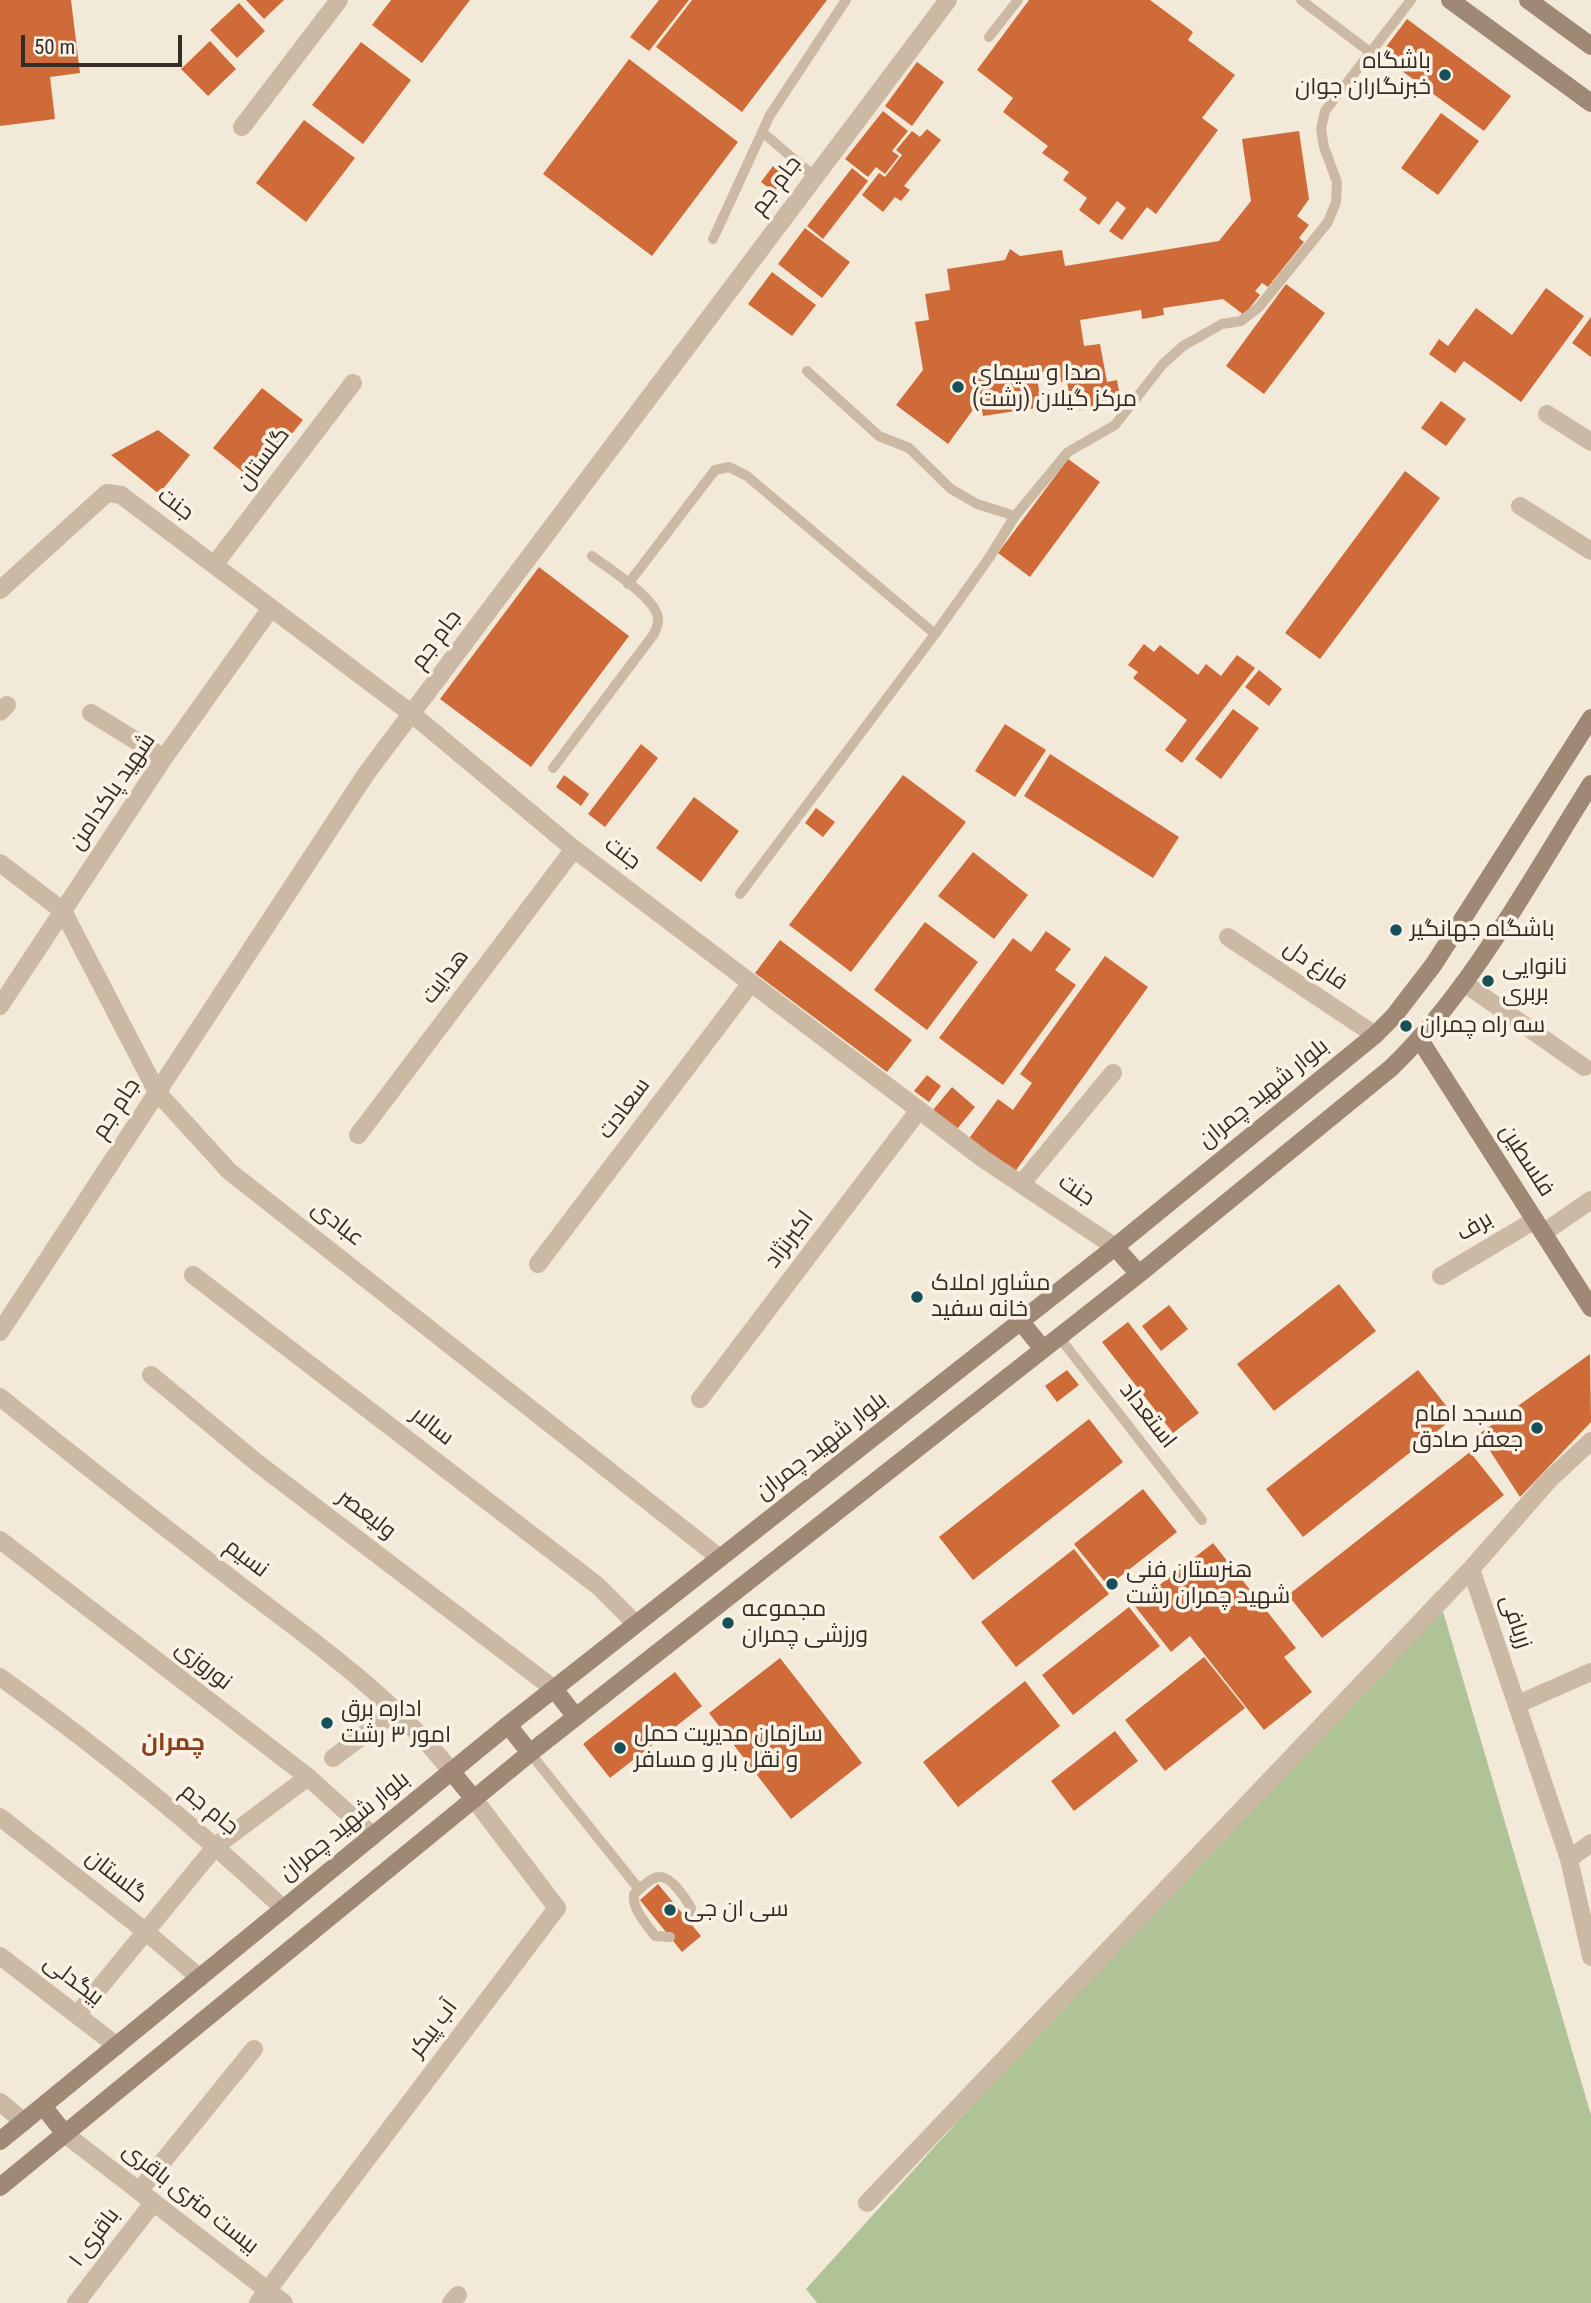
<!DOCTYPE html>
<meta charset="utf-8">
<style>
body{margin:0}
#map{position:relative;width:1591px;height:2303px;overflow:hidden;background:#f3e9d8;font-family:"Roboto Condensed",sans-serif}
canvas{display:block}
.scale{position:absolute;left:21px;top:35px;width:161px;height:32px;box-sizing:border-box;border:4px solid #362c26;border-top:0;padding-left:9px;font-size:21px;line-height:24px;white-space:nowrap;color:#362c26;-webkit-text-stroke:5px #faf2e4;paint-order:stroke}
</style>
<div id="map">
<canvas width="1591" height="2303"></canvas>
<div class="scale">50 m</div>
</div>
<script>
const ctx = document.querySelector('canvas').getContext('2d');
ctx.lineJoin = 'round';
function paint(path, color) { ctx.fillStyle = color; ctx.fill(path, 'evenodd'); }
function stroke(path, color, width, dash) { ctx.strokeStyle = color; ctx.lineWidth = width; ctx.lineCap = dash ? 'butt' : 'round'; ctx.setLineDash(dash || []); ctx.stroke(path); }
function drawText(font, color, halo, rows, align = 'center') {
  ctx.font = font + ' "Roboto Condensed",Cairo,sans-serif'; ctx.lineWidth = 7; ctx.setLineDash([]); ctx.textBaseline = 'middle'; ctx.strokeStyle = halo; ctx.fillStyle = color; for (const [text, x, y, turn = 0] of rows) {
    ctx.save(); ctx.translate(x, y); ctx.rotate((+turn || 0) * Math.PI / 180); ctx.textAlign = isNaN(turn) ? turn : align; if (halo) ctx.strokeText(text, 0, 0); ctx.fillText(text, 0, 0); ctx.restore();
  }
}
const green = new Path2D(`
 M1437,1591L1591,2115V2303H817L806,2289Z`);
const building = new Path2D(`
 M0,0H71L80,73L50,77L55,119L0,126Z
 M246,0H284L264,19Z
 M391,0H470L422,63L372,25Z
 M659,0H689L649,51L630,37Z
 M692,0H827L742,112L656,47Z
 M1029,0H1150L1193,32L1188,40L1235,75L1202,118L1218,130L1156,214L1147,207L1122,240L1109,231L1126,208L1117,201L1099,225L1079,210L1087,198L1063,180L1069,172L1042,153L1048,146L1003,112L1013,98L977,70Z
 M239,3L265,31L237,58L210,30Z
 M1407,19L1511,96L1484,131L1380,55Z
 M210,41L236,69L208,96L181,69Z
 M361,42L411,80L363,144L312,105Z
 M629,59L738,142L652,256L543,174Z
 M917,62L944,82L912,126L885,106Z
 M883,111L908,131L892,151L899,156L885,174L876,167L868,177L845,159Z
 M1441,113L1479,141L1438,195L1401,168Z
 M304,120L355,158L306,222L256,183Z
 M927,129L941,140L904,186L910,190L901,201L895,197L883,212L862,195L879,173L885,177L902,155L896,150L912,131L920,137Z
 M1299,131L1309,199L1297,216L1309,225L1299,238L1304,242L1268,287L1262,283L1255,291L1260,295L1244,315L1223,299L1163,308L1164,315L1142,319L1141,310L1080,320L1084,346L1100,344L1107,382L1117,380L1121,403L1079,410L1077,398L1070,399L1067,381L1061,382L1059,370L1036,373L1042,407L983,416L981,403H978L948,444L896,405L923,370L915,322L929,320L925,294L950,290L947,269L1005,260L1010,249L1020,256L1062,250L1065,266L1219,241L1251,201L1242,139Z
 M773,166L786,176L774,192L761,182Z
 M852,168L868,181L823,239L807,226Z
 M805,228L850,262L822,298L778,264Z
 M772,272L816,305L792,336L748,304Z
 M1286,284L1325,313L1264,394L1226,366Z
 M1546,288L1584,316L1521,402L1464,361L1455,373L1429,354L1439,339L1448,346L1476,308L1512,335Z
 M1591,317V357L1572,343Z
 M262,388L303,420L254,481L213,448Z
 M1441,401L1466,419L1446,446L1421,428Z
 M158,430L190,455L159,494L111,455Z
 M1068,459L1100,482L1030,577L998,553Z
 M1405,471L1440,498L1320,659L1285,633Z
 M539,567L629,636L531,767L440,699Z
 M1144,644L1154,652L1160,645L1198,675L1206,664L1221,676L1237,655L1255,668L1182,763L1165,750L1187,720L1133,678L1138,672L1128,665Z
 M1259,670L1282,689L1269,706L1245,687Z
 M1233,709L1259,728L1221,779L1195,759Z
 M1005,724L1046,750L1015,797L975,771Z
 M641,744L658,758L605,827L588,814Z
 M1050,754L1179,837L1153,878L1024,796Z
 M564,775L589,794L581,806L556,787Z
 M903,775L966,822L851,972L789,925Z
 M694,797L739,831L701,882L656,848Z
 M816,808L835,822L823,837L805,823Z
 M973,852L1028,895L994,939L938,896Z
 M925,922L978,962L927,1030L874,990Z
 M1046,931L1071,949L1055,970L1076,985L1003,1085L939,1038L1013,938L1031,952Z
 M780,940L912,1040L887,1072L755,973Z
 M1105,956L1148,987L1014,1173L968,1140L998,1099L1013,1110L1032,1083L1020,1074Z
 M927,1075L941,1086L929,1102L914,1091Z
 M952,1087L975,1107L957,1129L933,1110Z
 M1339,1284L1376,1331L1274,1411L1237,1364Z
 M1169,1305L1188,1329L1161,1351L1142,1326Z
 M1128,1322L1199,1413L1173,1433L1102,1342Z
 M1590,1354L1591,1422L1520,1497L1479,1434Z
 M1067,1370L1079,1385L1057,1402L1045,1386Z
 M1418,1370L1455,1417L1303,1537L1266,1489Z
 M1089,1419L1123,1462L973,1580L939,1537Z
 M1470,1452L1504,1495L1322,1638L1288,1595Z
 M1143,1489L1177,1532L1108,1586L1074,1544Z
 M1213,1543L1296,1648L1284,1657L1312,1692L1264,1730L1190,1636L1171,1652L1134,1605Z
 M1074,1549L1109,1594L1016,1667L981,1622Z
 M1129,1607L1160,1646L1073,1715L1042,1675Z
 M1204,1657L1245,1708L1165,1771L1125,1720Z
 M780,1658L862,1763L791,1819L709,1713Z
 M675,1672L702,1706L610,1778L583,1744Z
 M1025,1681L1060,1726L958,1807L923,1762Z
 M1115,1731L1138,1761L1074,1811L1051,1781Z
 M658,1884L701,1936L682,1952L640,1900Z`);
const service = new Path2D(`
 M1301,0L1370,52
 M989,37L1018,0
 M762,132L815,177
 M713,239L770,115L846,0
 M807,371L879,436L909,448L951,489L977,504L1015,516
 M628,584L715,470L729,467L747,476L935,634
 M553,768L654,634C656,629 659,624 658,618C655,597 609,569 592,556
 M740,894L935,634L989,558L1015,516L1068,452L1115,425L1163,364L1183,346L1222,324L1241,321L1259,307L1328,222L1336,202L1337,182L1324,147L1321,129L1325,111L1411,0
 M1059,1337L1202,1520
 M530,1753L639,1889
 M670,1937L655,1936C646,1923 632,1910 634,1894C640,1889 650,1878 658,1877C671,1875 685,1898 691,1908L687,1919`);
const minor = new Path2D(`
 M242,127L339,0
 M1547,414L1591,442
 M1520,506L1591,551
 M214,565L353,383
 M0,590L107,493L121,495L412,714
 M0,712L7,705
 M91,713L164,758
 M0,863L63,911L157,1092L229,1171L720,1558
 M1228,937L1375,1035
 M1464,983L1584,1067
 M0,1006L164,758L271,608
 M358,1135L574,849
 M1022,1183L1113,1073
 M1543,1233L1591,1200
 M538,1264L751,983
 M193,1275L598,1586L636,1624
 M1441,1276L1535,1220
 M151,1375L256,1462L554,1689
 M0,1397C77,1459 155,1520 233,1580C310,1639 391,1695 451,1771
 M700,1399L919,1110
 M0,1540L308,1777L373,1836
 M1471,1569L1569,1859L1591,1957
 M0,1677C99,1748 195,1826 284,1909
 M1518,1704L1591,1672
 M333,1758L396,1711
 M0,1817L145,1931L200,1978
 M1569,1859L1591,1843
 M0,1956L117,2046
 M77,2015L216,1846L308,1777
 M0,2102L24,2122
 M65,2134L284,2303
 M139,2191L254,2049
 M867,2203L1471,1569L1549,1480L1591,1441
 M76,2303L153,2203
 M258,2303L557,1908L474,1799
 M451,2303L458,2295`);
const tertiary = new Path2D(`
 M412,714L574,849L919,1110L982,1158L1115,1247
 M0,1332L366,774L948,0`);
const secondary = new Path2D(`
 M1450,0L1591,103
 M1528,0L1591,46
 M1420,1040L1591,1308
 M1115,1247L1139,1274
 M1021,1322L1043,1349
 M554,1689L576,1717
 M508,1725L530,1753
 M451,1771L474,1799
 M43,2106L65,2134
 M0,2141L508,1725L1115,1247L1375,1035L1394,1016L1434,964L1591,718
 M0,2187L530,1753L1139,1274L1391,1068C1472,990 1531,879 1591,784`);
const markers = [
 [1445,75,7,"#18505a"],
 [958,387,7,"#18505a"],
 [1396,930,7,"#18505a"],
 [1488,981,7,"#18505a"],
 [1406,1026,7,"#18505a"],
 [917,1297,7,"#18505a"],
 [1537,1428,7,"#18505a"],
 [1112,1584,7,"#18505a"],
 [728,1623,7,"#18505a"],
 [327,1723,7,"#18505a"],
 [620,1748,7,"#18505a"],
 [670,1910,7,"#18505a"]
];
const poiNames = [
 ["باشگاه",1431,62,"right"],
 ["خبرنگاران جوان",1431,88,"right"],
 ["صدا و سیمای",972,374],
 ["مرکز گیلان (رشت)",972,400],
 ["باشگاه جهانگیر",1410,930],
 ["نانوایی",1502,968],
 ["بربری",1502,994],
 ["سه راه چمران",1420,1026],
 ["مشاور املاک",931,1284],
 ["خانه سفید",931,1310],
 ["مسجد امام",1523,1415,"right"],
 ["جعفر صادق",1523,1441,"right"],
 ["هنرستان فنی",1126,1571],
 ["شهید چمران رشت",1126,1597],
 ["مجموعه",742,1610],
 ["ورزشی چمران",742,1636],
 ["اداره برق",341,1710],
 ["امور ۳ رشت",341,1736],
 ["سازمان مدیریت حمل",634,1735],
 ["و نقل بار و مسافر",634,1761],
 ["سی ان جی",684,1910]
];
const streetNames = [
 ["جام جم",777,186,-53],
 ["گلستان",264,459,-53],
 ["جنت",175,505,37],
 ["جام جم",437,640,-53],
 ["شهید پاکدامن",113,792,-56],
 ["جنت",622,854,37],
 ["فارغ دل",1315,966,34],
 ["هدایت",446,977,-53],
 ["بلوار شهید چمران",1264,1094,-39],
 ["جام جم",117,1109,-57],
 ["سعادت",625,1109,-53],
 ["فلسطین",1526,1161,57],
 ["جنت",1076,1191,34],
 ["عبادی",337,1224,38],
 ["برف",1475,1227,-30],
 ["اکبرنژاد",790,1240,-53],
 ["استعداد",1147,1416,52],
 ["سالار",432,1427,38],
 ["بلوار شهید چمران",822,1447,-38],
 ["ولیعصر",366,1515,37],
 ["نسیم",246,1559,37],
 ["زربافی",1515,1622,71],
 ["نوروزی",203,1666,38],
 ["جام جم",209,1810,39],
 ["بلوار شهید چمران",345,1827,-39],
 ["گلستان",116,1877,38],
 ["بیگدلی",73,1981,37],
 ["آب پیکر",434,2029,-53],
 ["بیست متری باقری",190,2199,38],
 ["باقری ۱",95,2238,-53]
];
const neighbourhoodNames = [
 ["چمران",173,1744]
];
paint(green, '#b0c397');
paint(building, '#cf6b39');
stroke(service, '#ccb9a3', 10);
stroke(minor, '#ccb9a3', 18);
stroke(tertiary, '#ccb9a3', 18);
stroke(secondary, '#9f8874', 18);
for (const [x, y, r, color] of markers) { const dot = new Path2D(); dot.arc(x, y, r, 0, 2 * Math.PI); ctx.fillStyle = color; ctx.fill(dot); stroke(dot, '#faf2e4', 2.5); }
drawText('23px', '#362c26', '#faf2e4', poiNames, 'left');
drawText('23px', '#362c26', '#faf2e4', streetNames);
drawText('bold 24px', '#8b3e19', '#faf2e4', neighbourhoodNames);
</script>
